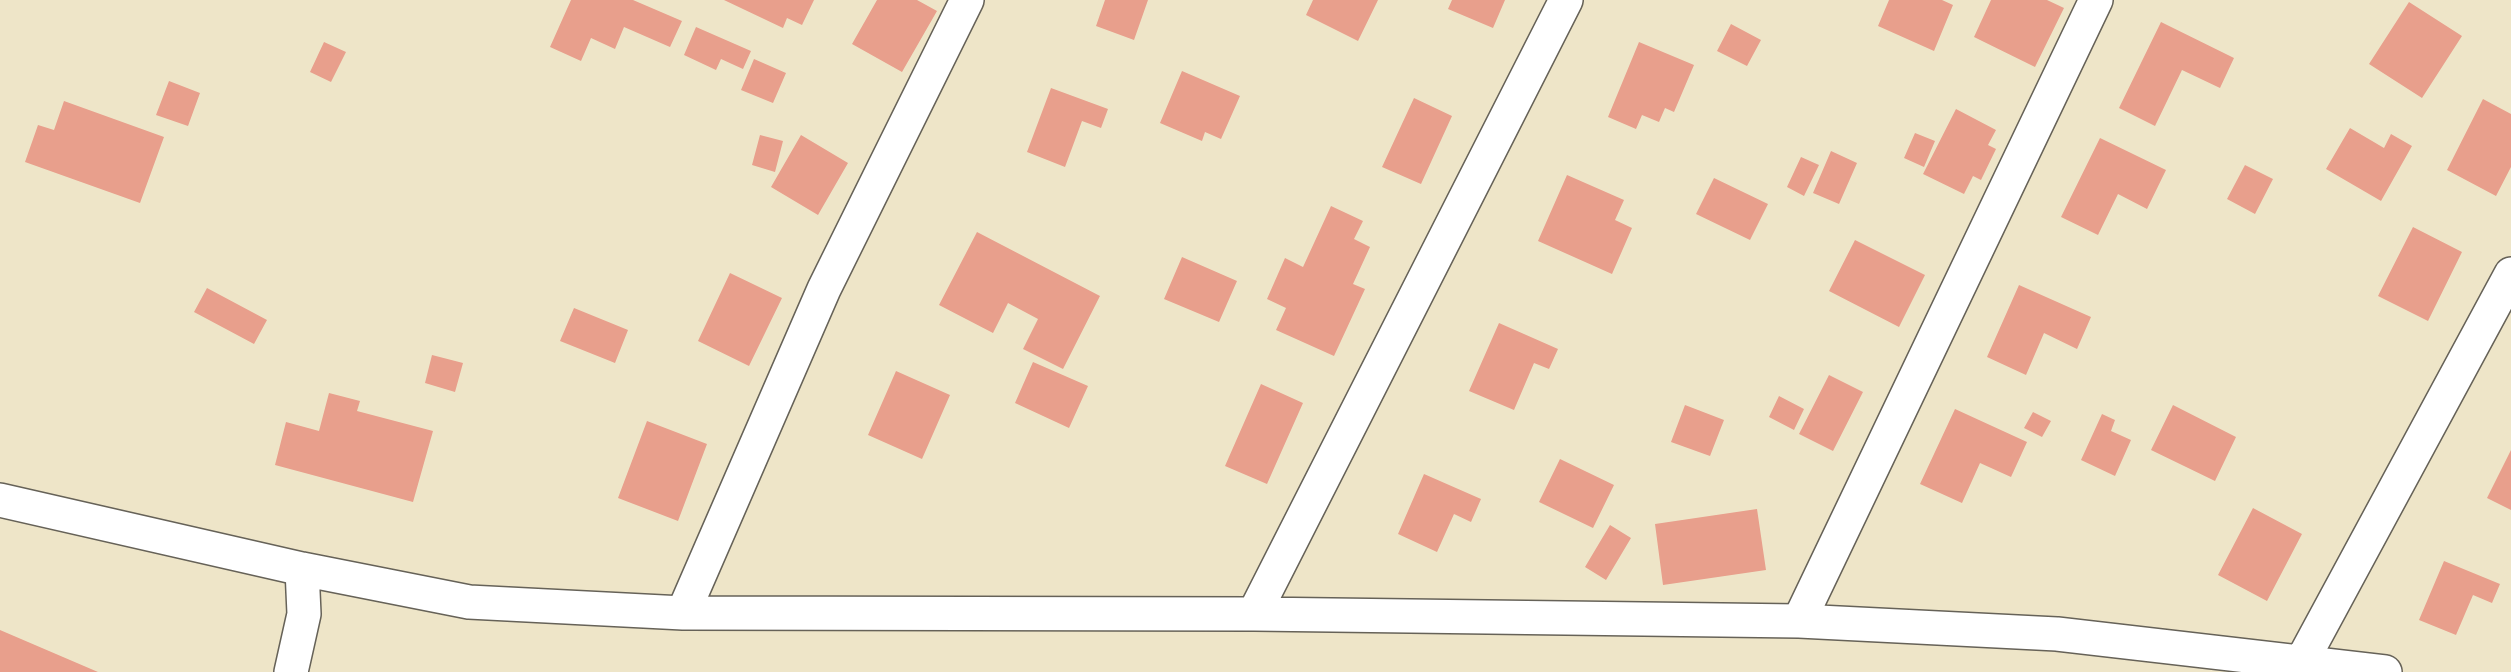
<!DOCTYPE html>
<style>
body{margin:0}
canvas{display:block;background:#eee5c8}
</style>
<canvas width="2511" height="672"></canvas>
<script>
const ctx = document.querySelector('canvas').getContext('2d');
ctx.lineJoin = 'round';
function paint(path, color) { ctx.fillStyle = color; ctx.fill(path, 'evenodd'); }
function stroke(path, color, width, dash) { ctx.strokeStyle = color; ctx.lineWidth = width; ctx.lineCap = dash ? 'butt' : 'round'; ctx.setLineDash(dash || []); ctx.stroke(path); }
const building = new Path2D(`
 M571,0H633L682,21L670,47L624,27L615,49L591,38L581,61L550,47Z
 M724,0H814L802,25L787,18L783,28Z
 M877,0H917L937,11L902,72L852,44Z
 M1105,0H1148L1134,40L1096,26Z
 M1313,0H1378L1358,41L1306,15Z
 M1452,0H1505L1493,28L1448,9Z
 M1889,0H1942L1953,5L1934,51L1878,26Z
 M1991,0H2047L2064,8L2035,67L1974,37Z
 M2409,2L2462,36L2422,98L2369,64Z
 M2161,22L2234,58L2220,88L2182,70L2155,126L2119,108Z
 M1731,24L1761,40L1747,66L1717,51Z
 M696,27L751,51L743,69L721,59L716,70L684,55Z
 M324,42L346,52L331,82L310,72Z
 M1639,42L1694,65L1674,112L1665,108L1659,122L1642,115L1636,129L1608,117Z
 M754,59L786,73L773,103L741,90Z
 M1182,71L1240,96L1221,139L1205,132L1202,141L1160,123Z
 M169,81L200,93L188,126L156,115Z
 M1051,88L1108,109L1101,128L1082,121L1065,167L1027,152Z
 M1414,98L1452,116L1421,184L1382,167Z
 M2483,99L2511,114V167L2496,196L2447,170Z
 M64,101L164,137L140,203L25,162L38,125L54,130Z
 M1956,109L1996,130L1988,145L1996,149L1981,180L1973,176L1964,194L1923,174Z
 M2350,128L2384,148L2391,134L2412,146L2381,201L2326,169Z
 M1915,133L1935,141L1924,167L1904,158Z
 M760,135L783,141L775,172L752,165Z
 M801,135L848,163L818,215L771,187Z
 M2100,138L2166,170L2147,209L2118,194L2098,235L2061,217Z
 M1831,151L1857,163L1839,204L1813,193Z
 M1801,157L1819,165L1804,196L1787,187Z
 M2245,165L2273,179L2255,214L2227,199Z
 M1567,175L1624,200L1615,220L1632,228L1612,274L1538,241Z
 M1714,178L1768,204L1750,240L1696,214Z
 M1331,206L1363,221L1354,239L1370,247L1353,284L1365,289L1334,356L1276,330L1286,308L1267,299L1285,258L1303,267Z
 M2413,227L2462,252L2428,321L2378,296Z
 M977,232L1100,296L1063,369L1023,349L1038,319L1008,303L993,333L939,305Z
 M1855,240L1925,275L1899,327L1829,291Z
 M1182,257L1237,281L1219,322L1164,299Z
 M730,273L782,298L749,366L698,341Z
 M2019,285L2091,317L2077,349L2044,333L2026,375L1987,357Z
 M207,288L267,320L254,344L194,312Z
 M574,308L628,330L615,363L560,341Z
 M1499,323L1558,349L1549,369L1534,363L1514,410L1469,391Z
 M432,355L463,363L455,392L425,383Z
 M1033,362L1088,386L1069,428L1015,403Z
 M896,371L950,395L922,459L868,435Z
 M1829,375L1863,392L1833,451L1799,434Z
 M1261,384L1303,403L1267,484L1225,466Z
 M329,393L360,401L357,411L433,431L413,502L275,465L286,422L319,431Z
 M1779,396L1804,409L1794,430L1769,417Z
 M1685,405L1724,420L1710,456L1671,442Z
 M2173,405L2236,437L2215,481L2151,450Z
 M1955,409L2027,442L2011,477L1980,463L1962,503L1920,484Z
 M2033,412L2051,421L2042,437L2024,428Z
 M2102,414L2115,420L2111,431L2131,440L2115,476L2081,460Z
 M647,421L707,444L678,521L618,498Z
 M2511,450V510L2487,498Z
 M1560,459L1614,485L1593,528L1539,502Z
 M1424,474L1481,499L1471,522L1454,514L1437,552L1398,534Z
 M2253,508L2302,534L2267,601L2218,575Z
 M1757,509L1766,570L1663,585L1655,524Z
 M1610,525L1631,538L1606,580L1585,567Z
 M2444,561L2500,584L2492,603L2473,595L2456,635L2419,620Z
 M0,630L98,672H0Z`);
const street = new Path2D(`
 M0,500L302,569L469,602L683,613L1254,614L1799,621L2057,634L2385,672
 M683,613L824,289L967,0
 M1254,614L1566,0
 M1799,621L2096,0
 M2302,661L2511,274
 M291,672L304,614L302,569`);
paint(building, '#e89f8c');
stroke(street, '#666258', 36);
stroke(street, '#fff', 33);
</script>
